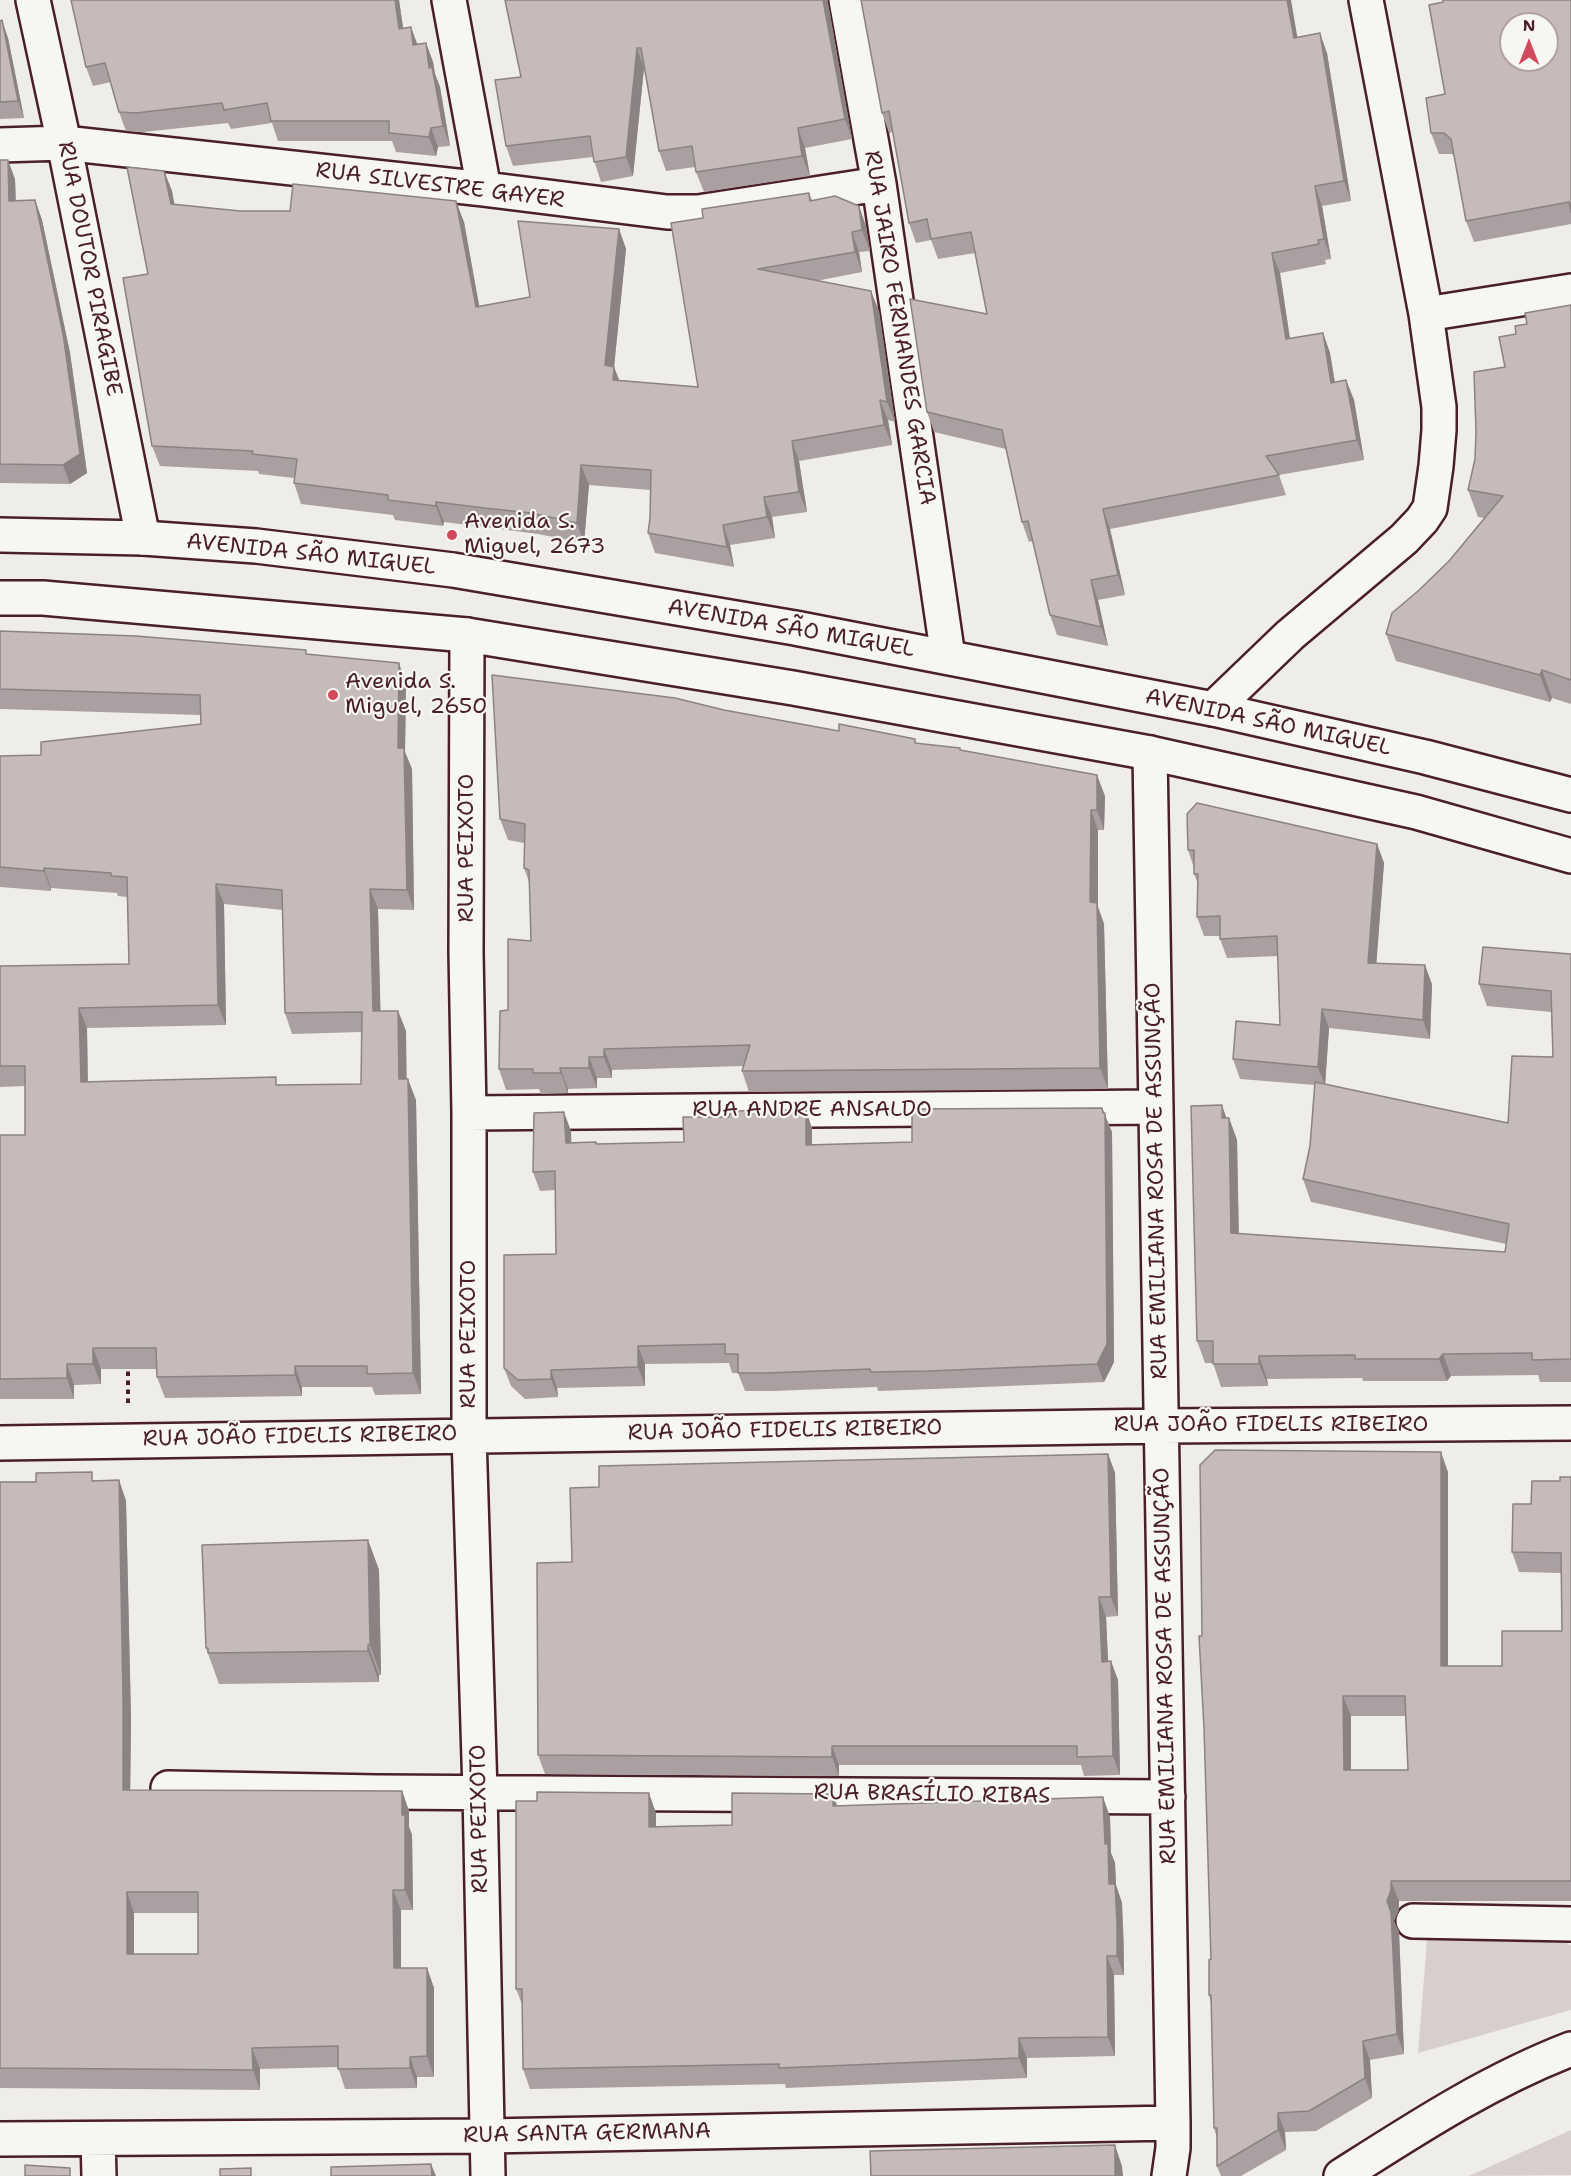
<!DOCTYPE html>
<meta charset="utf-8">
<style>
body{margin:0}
#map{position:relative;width:1571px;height:2176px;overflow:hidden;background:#efedea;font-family:"Shantell Sans",sans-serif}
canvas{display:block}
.north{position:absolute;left:1499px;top:12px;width:60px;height:60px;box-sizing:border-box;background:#f6f6f2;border:2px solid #b1a0a2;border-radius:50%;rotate:0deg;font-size:16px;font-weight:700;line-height:24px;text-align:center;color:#4a1f2b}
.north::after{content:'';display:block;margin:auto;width:21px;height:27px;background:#d1495b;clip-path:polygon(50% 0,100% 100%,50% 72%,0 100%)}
</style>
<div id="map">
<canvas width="1571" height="2176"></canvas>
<div class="north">N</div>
</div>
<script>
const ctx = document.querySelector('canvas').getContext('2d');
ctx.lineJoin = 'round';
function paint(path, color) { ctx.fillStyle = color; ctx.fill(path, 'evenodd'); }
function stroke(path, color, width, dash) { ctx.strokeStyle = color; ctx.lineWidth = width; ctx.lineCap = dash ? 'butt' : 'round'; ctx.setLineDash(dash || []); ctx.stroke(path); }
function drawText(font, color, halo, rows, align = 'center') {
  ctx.font = font + ' "Shantell Sans",sans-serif'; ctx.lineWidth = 4.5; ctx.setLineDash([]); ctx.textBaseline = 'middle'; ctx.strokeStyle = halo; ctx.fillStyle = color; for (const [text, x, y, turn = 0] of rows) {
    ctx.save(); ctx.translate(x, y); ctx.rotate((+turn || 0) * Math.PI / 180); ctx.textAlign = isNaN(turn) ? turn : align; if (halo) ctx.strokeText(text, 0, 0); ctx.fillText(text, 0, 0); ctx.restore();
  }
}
const green = new Path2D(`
 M1427,1940L1566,1942L1571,1946V2010L1418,2053Z
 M1571,2130V2175L1469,2176Z`);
const path = new Path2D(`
 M128,1403V1366`);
const minor = new Path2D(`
 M33,0L64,143L143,538
 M449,0L484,189
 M846,0L879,184L948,657
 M0,145L64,143L484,189L667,212H698L879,184
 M1426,314L1571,291
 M467,635L466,952L469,1113V1435L480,1792L488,2176
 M1213,709L1290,635L1404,539L1422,520L1430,508L1436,466L1439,430V407L1426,314L1366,0
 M1150,753L1173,2123V2148L1169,2176
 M469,1113L1156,1107
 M0,1443L1162,1426L1571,1423
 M168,1788L377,1792L1168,1797
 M1413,1921L1571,1924
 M0,2139L487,2136L1173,2123
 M98,2139L99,2176`);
const major = new Path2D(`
 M0,535L143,538L256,546L453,570L795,628L1213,709L1425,757L1571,795
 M0,598H43L467,635L793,688L1150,753L1416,812L1571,856
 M1341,2176C1415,2129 1488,2081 1571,2049`);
const wall = new Path2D(`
 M399,0L403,28L417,44L426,43L433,62L435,74L440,87L450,146L438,147L436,156L396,152L392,141H278L272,123L231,129L228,123L143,132L126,131L119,112L111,82L93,86L86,67Z
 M1571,0V224L1474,242L1466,221L1454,156L1452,154H1439L1431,133L1445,94L1443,2Z
 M828,3L852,139L805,148L810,176L704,192L696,172L695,167L666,171L659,151L645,68H644L633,176L601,182L593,157L513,166L506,146L521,77Z
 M0,21L8,38L24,118L0,119Z
 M1297,37L1327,53L1351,201L1322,206L1331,259L1325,260L1326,264L1280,273L1290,339L1323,333L1330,353L1335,382L1346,380L1354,400L1364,460L1279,475L1286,495L1110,529L1125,595L1098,600L1108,646L1057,635L1050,615L1033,541L1029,542L1022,522L1006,449L934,432L927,412L987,314L975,253L938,259L931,240L916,243L909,223L893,132L889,133L882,113Z
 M0,160L15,179L16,201L35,200L42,220L70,353L87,473L70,484L0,483Z
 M164,171L172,191L174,204L240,211L464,222L479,306L530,297L619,229L626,249L614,367L619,380L698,387L703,218L809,193L812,200L866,226L870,251L859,252L862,272L816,281L879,311L895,422L888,420L892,445L799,461L807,512L772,517L775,538L730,545L734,567L655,553L648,533L650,518V490L589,485L584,543L538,534L492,528L444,522L443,526L395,520L393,515L301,504L294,483V478L259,474L258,471L160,466L152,446L148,274Z
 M1571,305V704L1552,698L1550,702L1396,661L1386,634L1418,591L1449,561L1484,518L1478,517L1468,490L1505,367L1516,334L1527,324Z
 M0,631L308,654L406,684L405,752L412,769L414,910L378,909L380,1011H398L406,1031V1079L416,1100L421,1394L375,1395L372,1387H302V1396L165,1398L157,1377V1369H101V1384L74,1385V1399H0V1135H25V1086L0,1087V966L129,964L127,897L118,896L117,893L51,888V891L0,887V756L41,755L201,724V715L0,709ZM224,904L283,910L285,1013L292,1034L362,1032L361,1084L279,1085L88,1082L87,1028L226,1025Z
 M724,710L839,731L916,744L960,748V750L1105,796L1104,830H1098V907L1104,924L1108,1089L749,1092L742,1071L743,1066L612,1070V1078H597V1088L568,1089V1093L541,1094L539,1089L506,1090L499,1069L508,1010L531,941L530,885L524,868V843L508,840L500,819Z
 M1377,844L1384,863L1376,963L1432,984L1430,1039L1329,1028L1325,1084L1508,1123L1553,1057L1551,1012L1487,1006L1479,984L1571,954V1382H1540L1538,1375L1451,1376L1447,1381H1363L1362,1378L1267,1379L1268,1386L1221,1387L1213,1363H1205L1197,1341L1227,1118H1229L1237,1140L1239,1234L1505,1252L1506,1244L1311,1202L1303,1179L1310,1146L1315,1085L1240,1079L1233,1059L1280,1025L1278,956L1227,958L1220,939V936H1204L1197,917L1198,884L1194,874V868L1188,850Z
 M1102,1108L1112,1132L1114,1362L1104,1382L935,1389L878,1391L877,1387L773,1391H745L738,1373H732L729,1363L645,1364V1386L557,1388L558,1397L525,1399L511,1386L504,1368L556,1254L555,1190L540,1191L533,1172L571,1131V1143L596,1142L597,1144L684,1142L729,1117L806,1110L812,1129V1145L912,1142Z
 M1108,1454L1115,1473L1118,1616L1106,1617L1108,1661L1118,1680L1120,1775L1084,1776L1081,1765H839V1776L545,1774L538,1755L572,1562L599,1487Z
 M1448,1472V1666H1502L1562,1631L1561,1573L1519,1572L1512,1552L1531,1504L1560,1481L1571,1477V1901H1399V1910L1394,1921L1399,1932L1404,2054L1370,2060L1372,2098L1316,2131L1285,2132L1286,2150L1241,2176H1221L1217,2166V2138L1214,2128L1211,2003L1209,1995L1211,1959L1202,1636ZM1351,1716H1405L1408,1770H1351Z
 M119,1480L126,1501L131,1718L130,1790L402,1791L409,1811V1827L412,1835L413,1910H401V1968H427L434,1988V2077H417V2088L345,2089L338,2067L260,2069V2090L0,2088V1482ZM134,1913H198V1954H134Z
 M368,1540L379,1570L381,1675H379V1682L219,1684L206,1648Z
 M833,1794L837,1806L1110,1817L1111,1853L1115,1863L1116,1885L1122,1903L1124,1943V1975H1114L1115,2056L1027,2058V2078L786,2088L785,2084L530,2089L523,2069L522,2004L516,1989L537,1801L656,1813V1826L732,1825Z`);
const shadedWall = new Path2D(`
 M395,0H399L406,48L399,29Z
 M823,0H828V3L852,139L845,119Z
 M1287,0H1291L1301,58L1294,38Z
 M2,20L8,38L24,118L18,101Z
 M411,27L418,46L413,45Z
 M1320,33L1327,53L1351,201L1344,181Z
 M426,43L433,62L435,74L440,87L450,146L443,126L429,68Z
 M637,48L644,68L633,176L626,157Z
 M431,128L438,147L436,156L429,137Z
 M798,128L805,148L810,176L802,156Z
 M8,160L15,179L16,220L9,201Z
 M164,171L172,191L178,224L171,204Z
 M1315,186L1322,206L1331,259L1324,239Z
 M35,200L42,220L70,353L87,473L70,484L63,465Z
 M456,201L464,222L483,327L476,307Z
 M859,206L866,226L870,251L862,230Z
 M619,229L626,249L614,367L622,387L620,400L605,365Z
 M852,232L859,252L862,272L855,252Z
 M1272,253L1280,273L1293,359L1286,339Z
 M871,291L879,311L895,422L887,402Z
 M1323,333L1330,353L1338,403L1331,383Z
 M1346,380L1354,400L1364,460L1357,440Z
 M880,400L888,420L892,445L884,425Z
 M792,441L799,461L807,512L799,492Z
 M581,465L589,485L584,543L577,523Z
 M764,497L772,517L775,538L767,517Z
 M436,502L444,522L443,526L436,506Z
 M1103,509L1110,529L1125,595L1118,575Z
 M723,525L730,545L734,567L727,547Z
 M1091,580L1098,600L1108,646L1101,627Z
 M399,663L406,684L405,752L412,769L414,910L407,890L398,748Z
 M1542,670L1552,698L1550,702L1540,675Z
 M1097,775L1105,796L1104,830L1097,810Z
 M1091,810L1098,830V907L1104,924L1108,1089L1100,1068L1090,902Z
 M1377,844L1384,863L1375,982L1368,963Z
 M44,868L51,888V891L44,871Z
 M216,884L224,904L226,1025L218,1005Z
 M370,889L378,909L381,1031L373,1011Z
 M1425,965L1432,984L1430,1039L1423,1020Z
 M79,1008L87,1028L88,1103L81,1082Z
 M1322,1009L1329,1028L1325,1086L1318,1067Z
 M398,1011L406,1031L407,1100L399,1079Z
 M604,1049L612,1070V1078L604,1057Z
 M589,1057L597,1078V1088L589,1068Z
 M560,1068L568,1089V1093L561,1073Z
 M408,1079L416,1100L421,1394L413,1373Z
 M1222,1105L1229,1125V1118L1237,1140L1239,1256L1231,1233Z
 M1102,1108L1112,1132L1114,1362L1104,1382L1097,1364Z
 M806,1110L812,1129V1163L806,1145Z
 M564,1112L571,1131L572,1162L566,1143Z
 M638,1346L645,1364V1386L638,1367Z
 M93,1348L101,1369V1384L93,1364Z
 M1443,1354L1451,1376L1447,1381L1439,1359Z
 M1259,1356L1267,1379L1268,1386L1259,1364Z
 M67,1364L74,1385V1399L67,1378Z
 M295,1366L302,1387V1396L295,1375Z
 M551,1370L557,1388L558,1397L551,1379Z
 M1441,1452L1448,1472V1686L1441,1666Z
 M1108,1454L1115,1473L1118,1616L1111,1597Z
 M119,1480L126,1501L131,1718L130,1811L123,1790Z
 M368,1540L379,1570L381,1675L370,1645Z
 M1099,1597L1106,1617L1109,1681L1102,1662Z
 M368,1645L379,1675V1682L368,1651Z
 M1111,1661L1118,1680L1120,1775L1113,1756Z
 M1343,1696L1351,1716V1790L1344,1770Z
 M832,1746L839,1765V1776L832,1757Z
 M402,1791L409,1811V1827L412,1835L413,1910L405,1890L402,1815Z
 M649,1793L656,1813V1846L649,1827Z
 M833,1794L840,1814L833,1806Z
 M1103,1797L1110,1817L1111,1853L1115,1863L1116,1885L1122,1903L1124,1975L1117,1956L1105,1844Z
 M1391,1881L1399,1901V1910L1394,1921L1399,1932L1404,2054L1397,2034L1387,1901Z
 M393,1890L401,1910V1988L394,1968Z
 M127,1892L134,1913V1974L127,1954Z
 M1107,1956L1114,1975L1115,2056L1108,2037Z
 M427,1968L434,1988V2077L427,2056Z
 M1019,2038L1027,2058V2078L1019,2058Z
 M1363,2041L1370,2060L1372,2098L1365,2078Z
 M252,2048L260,2069V2090L253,2070Z
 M410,2057L417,2077V2088L410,2068Z
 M1278,2113L1285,2132L1286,2150L1278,2130Z
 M1115,2145L1122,2166L1123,2176H1115Z
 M431,2164L436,2176H432Z`);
const building = new Path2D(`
 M71,0H395L399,29L411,27L413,45L426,43L429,68L432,67L443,126L431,128L429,137L389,133V121H271L267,103L224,110L222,103L136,113L119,112L105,63L86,67Z
 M505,0H823L845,119L798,128L802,156L696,172L692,146L659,151L641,48H637L626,157L594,162L590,136L506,146L495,80L521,77Z
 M861,0H1287L1294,38L1320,33L1344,181L1315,186L1324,239L1318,240L1319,244L1272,253L1286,339L1323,333L1331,383L1346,380L1357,440L1266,456L1279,475L1103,509L1118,575L1091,580L1101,627L1050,615L1028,521L1022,522L1002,430L927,412L910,299L987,314L971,232L931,239L927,219L909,223L889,111L882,113Z
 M1443,0H1571V212L1569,202L1466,221L1451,139L1444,133H1431L1426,98L1445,94L1429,5L1443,2ZM1511,24H1547V60H1511Z
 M2,20L18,101L0,102V21Z
 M0,160H8L9,201L35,200L63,334L80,454L63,465L0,464Z
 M127,167L164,171L171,204L240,211H290L293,184L456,201L476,307L530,297L518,221L619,229L605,365L614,367L613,380L698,387L671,223L703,218L702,209L809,193L810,201L835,196L859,206L862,230L852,232L855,252L758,269L871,291L887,402L880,400L884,425L792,441L799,492L764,497L767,517L723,525L727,547L648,533L650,518L651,470L581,465L577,523L531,513L484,508L436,502V506L388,500V495L294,483L297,459L252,454L253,451L152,446L123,278L148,274Z
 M1571,305V680L1542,670L1540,675L1386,634L1392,613L1418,591L1449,561L1503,496L1468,490L1475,459L1476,431L1474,372L1505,367L1499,337L1516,334L1515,326L1527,324L1525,313Z
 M0,631L136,636L306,650V654L399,663L398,748H404L407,890L370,889L373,1011H398L399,1079H408L413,1373L367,1374V1366H295V1375L157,1377L156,1348H93V1364H67V1378L0,1379V1135H25V1066H0V966L129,964L127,877L111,876V873L44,868V871L0,867V756L41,755V742L201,724L200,695L0,689ZM216,884L282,890L285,1013L362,1012L361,1084L276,1085V1077L81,1082L79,1008L218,1005Z
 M492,675L675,698L724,710L839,731V724L915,739V743L960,748V750L1097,775V810H1091L1090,902L1097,903L1100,1068L742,1071L750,1045L604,1049V1057H589V1068H560L561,1073H533V1069H499L500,1011L508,1010V939L531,941L529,870L524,868L525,824L500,819Z
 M1197,803L1377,844L1368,963L1425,965L1423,1020L1322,1009L1318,1067L1233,1059L1236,1021L1280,1025L1277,936L1220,939V916L1197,917L1198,874H1194V850H1188L1187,814Z
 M1483,947L1571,954V1359L1532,1360V1353L1443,1354L1439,1359H1355V1355L1259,1356V1364H1213V1341H1197L1191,1106L1222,1105V1118H1229L1231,1233L1505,1252L1509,1224L1303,1179L1310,1146L1315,1082L1508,1123L1512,1056L1553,1057L1551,991L1479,984Z
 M1102,1108L1103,1113H1105L1107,1344L1097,1364L929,1371L871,1372L870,1369L767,1373H738V1354H725V1344L638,1346V1367L551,1370V1379L518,1380L504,1368V1255L556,1254L555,1171L533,1172L534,1113L564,1112L566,1143L596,1142V1144L684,1142L683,1117H729L731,1111L806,1110V1145L912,1142V1109Z
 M1215,1450L1441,1452V1666H1502V1631H1562L1561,1553L1512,1552L1513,1504H1531L1532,1481H1560V1477H1571V1881H1391V1890L1387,1901L1391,1912L1397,2034L1363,2041L1365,2078L1309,2111L1278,2113V2130L1217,2166V2128H1214L1211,1995H1209V1960L1211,1959L1204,1728L1199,1636H1202L1200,1465ZM1343,1696H1405L1408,1770H1344Z
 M1108,1454L1111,1597H1099L1102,1662L1111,1661L1113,1756L1077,1757V1746H832V1757L538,1755L537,1563L572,1562L570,1488L599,1487V1466Z
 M92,1472V1481L119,1480L123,1698V1790L402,1791V1815H405V1890H393L394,1968H427V2056L410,2057V2068L338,2069V2046L252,2048L253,2070L0,2068V1482H36V1473ZM127,1892H198V1954H127Z
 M368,1540L370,1645H368V1651L208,1653V1648H206L202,1545Z
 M537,1792L649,1793V1827L732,1825V1793L833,1794V1806L1103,1797L1105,1844H1108L1109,1884H1115L1117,1923V1956H1107L1108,2037L1019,2038V2058L779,2068V2064L523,2069L522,1989H516V1801H537Z
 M1115,2145V2176H871L870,2151Z
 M431,2164L432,2176H331V2167Z
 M25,2165L70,2168V2176H25Z
 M251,2168V2176H220V2169Z`);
const markers = [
 [452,535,6,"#d1495b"],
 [333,695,6,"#d1495b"]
];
const streetNames = [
 ["RUA SILVESTRE GAYER",440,186,7],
 ["RUA DOUTOR PIRAGIBE",89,269,79],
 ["RUA JAIRO FERNANDES GARCIA",899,328,81],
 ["AVENIDA SÃO MIGUEL",311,555,6],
 ["AVENIDA SÃO MIGUEL",791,629,10],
 ["AVENIDA SÃO MIGUEL",1268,723,12],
 ["RUA PEIXOTO",467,848,-90],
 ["RUA ANDRE ANSALDO",812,1110],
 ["RUA EMILIANA ROSA DE ASSUNÇÃO",1157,1181,-91],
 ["RUA PEIXOTO",469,1334,-90],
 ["RUA JOÃO FIDELIS RIBEIRO",1271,1425],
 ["RUA JOÃO FIDELIS RIBEIRO",785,1431,-1],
 ["RUA JOÃO FIDELIS RIBEIRO",300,1437,-1],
 ["RUA EMILIANA ROSA DE ASSUNÇÃO",1166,1666,-91],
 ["RUA BRASÍLIO RIBAS",932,1795,1],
 ["RUA PEIXOTO",480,1819,-91],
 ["RUA SANTA GERMANA",587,2134,-1]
];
const poiNames = [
 ["Avenida S.",464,522],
 ["Miguel, 2673",464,547],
 ["Avenida S.",345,682],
 ["Miguel, 2650",345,707]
];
paint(green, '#d7cfce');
stroke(minor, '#4a1f2b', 38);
stroke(major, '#4a1f2b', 38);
stroke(path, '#4a1f2b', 4, [4.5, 4.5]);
stroke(minor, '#f6f6f2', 33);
stroke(major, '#f6f6f2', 33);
paint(wall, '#aaa0a1');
paint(shadedWall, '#8b8283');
paint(building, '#c6babb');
stroke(building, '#8b8283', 1.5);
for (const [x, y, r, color] of markers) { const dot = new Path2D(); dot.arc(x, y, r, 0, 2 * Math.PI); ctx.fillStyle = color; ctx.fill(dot); stroke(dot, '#f6f6f2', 2); }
drawText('22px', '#4a1f2b', '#f6f6f2', streetNames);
drawText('22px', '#4a1f2b', '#f6f6f2', poiNames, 'left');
</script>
